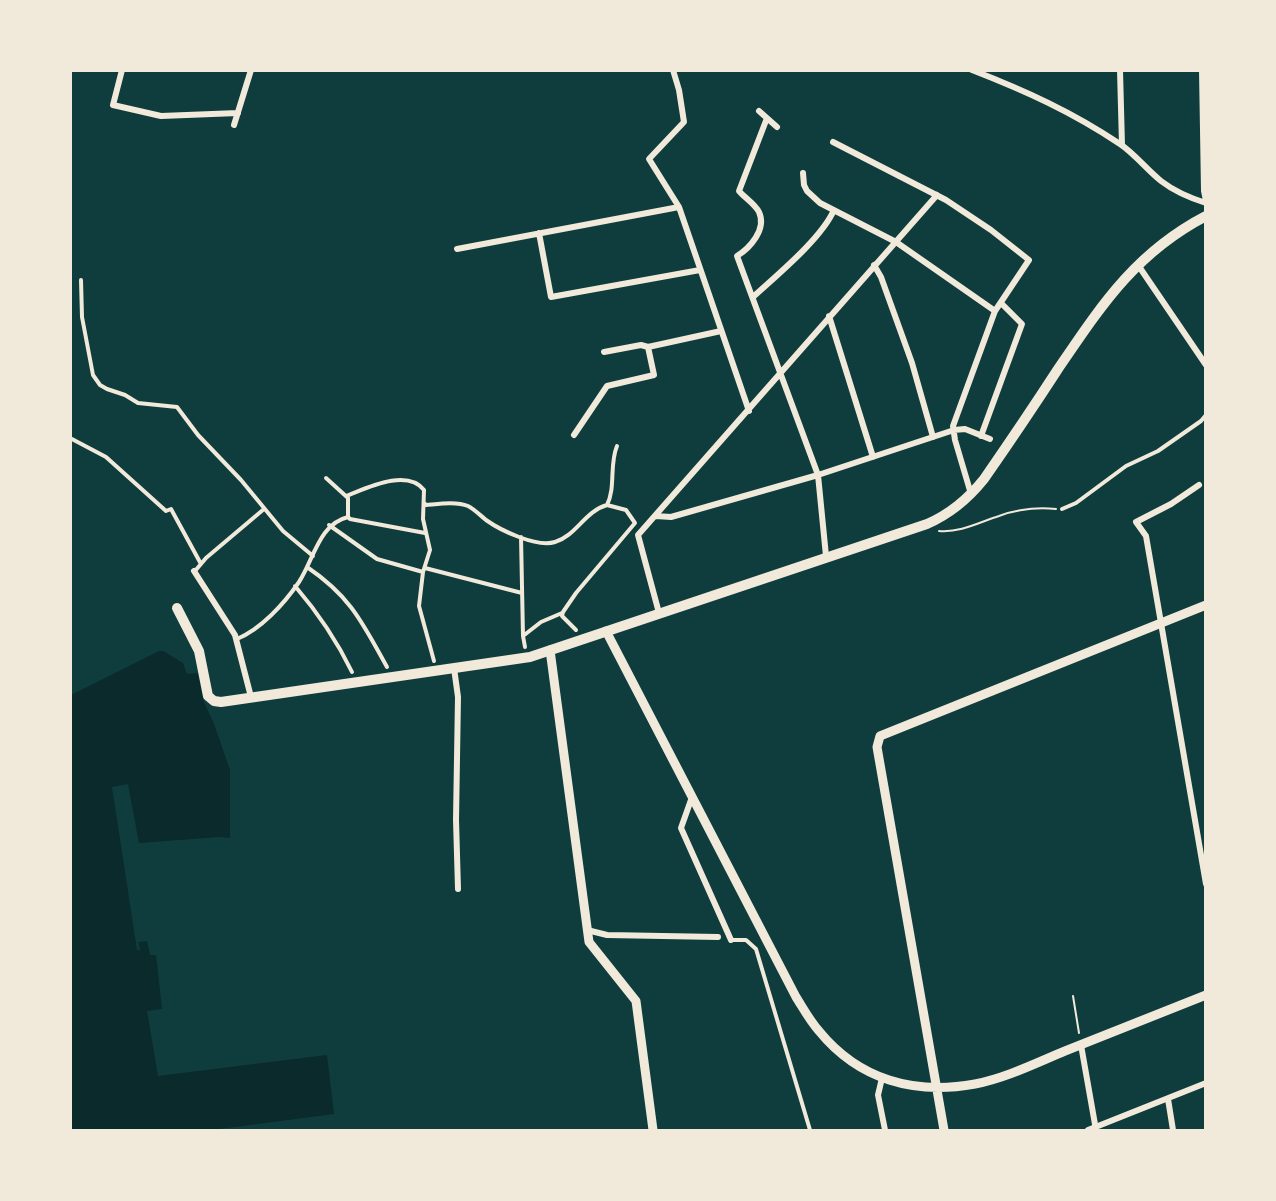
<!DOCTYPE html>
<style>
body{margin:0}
#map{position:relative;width:1276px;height:1201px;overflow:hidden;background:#0f3d3e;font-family:"PT Sans",sans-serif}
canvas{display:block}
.frame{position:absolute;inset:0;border:72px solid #f1e9da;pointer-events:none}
</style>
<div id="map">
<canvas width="1276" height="1201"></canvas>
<div class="frame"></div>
</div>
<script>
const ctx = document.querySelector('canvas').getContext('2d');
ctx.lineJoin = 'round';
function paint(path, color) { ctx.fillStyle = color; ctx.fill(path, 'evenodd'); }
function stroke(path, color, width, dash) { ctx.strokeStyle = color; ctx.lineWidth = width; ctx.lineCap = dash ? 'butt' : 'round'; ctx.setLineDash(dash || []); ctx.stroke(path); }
const water = new Path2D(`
 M159,651H163L183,663L187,674L198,673L203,700L214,724L230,770V838L219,837L139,843L128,784L112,787L137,950H140L138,942L147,941L150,955H156L162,1009L147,1011L158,1076L327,1055L334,1114L212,1130H71V695Z`);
const path = new Path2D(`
 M939,531C960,533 980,522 999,516C1018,509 1036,507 1056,509
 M1073,996L1079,1033`);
const service = new Path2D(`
 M81,280L82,317L93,375L100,385L107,389L125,395L138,403L177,407L198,435L241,480L283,531L313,556
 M70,438L106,457L166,511L171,509L201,564
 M346,496C367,488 407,468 424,490L423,519L430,550L423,572L419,606L434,661
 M424,503L426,505C438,504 456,501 468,506C474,509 480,515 486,520C500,530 537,548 555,542C576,536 585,511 607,505
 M1062,509L1076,503L1126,466L1158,451L1201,421L1206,415
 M348,517L350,519L425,533
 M329,525L377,559L423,572
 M521,537L523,636L525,647
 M307,567C351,597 362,622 387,667
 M425,568L522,593
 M195,571L206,558L264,509
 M295,586C319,614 336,639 352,672
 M576,630L562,616L563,612L576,593L635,523L626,510L607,505C616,487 609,465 617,446
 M523,636L541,622L562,613
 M237,639C261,629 284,604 299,582C314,559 319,524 348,517V498L326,478
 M731,940H746L756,949L810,1130`);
const minor = new Path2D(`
 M122,70L113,105L161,116L238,113
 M673,70L679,90L684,122L649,159L679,207L749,411
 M972,70C1026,91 1072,112 1120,144C1135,154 1146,169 1161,181C1174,191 1190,198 1206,203
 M1120,70L1122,145
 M1202,70L1204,191L1206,201
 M759,111L777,127
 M767,118L739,191C745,198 755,204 759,212C767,229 750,248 737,256L818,475L826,556
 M234,125L251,70
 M833,142L946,200L991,230L1029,260L995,311L953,426L955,440L971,494
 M803,173L804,185L807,191L820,203L896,242L995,311
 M539,233L551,297L700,270
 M457,249L679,207
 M874,265L881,277L912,363L933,437
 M1138,265L1206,365
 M753,297C777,275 821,239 834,210
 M829,316L873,457
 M604,352L641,345L648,347
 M574,435L607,386L654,375L648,347L721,331
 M981,436L1022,324L1001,303
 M1199,485L1171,504L1136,522L1146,536L1206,884
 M656,516L671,517L818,475L954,430L965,429L990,439
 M194,571L235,635L251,697
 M659,613L638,535L937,195
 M454,668L458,697L456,820L458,889
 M692,797L681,828L731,940
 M587,930L607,935L718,937
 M1081,1045L1096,1130
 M882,1078L878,1095L885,1130
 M1168,1099L1173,1130
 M1088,1130L1206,1083`);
const tertiary = new Path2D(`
 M606,631L796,997C803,1008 810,1021 819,1031C859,1080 914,1095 975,1084C1006,1078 1036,1063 1065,1051C1112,1032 1159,1014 1206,995
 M550,650L589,942L636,1001L653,1130
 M944,1130L877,747L880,736L1206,605`);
const secondary = new Path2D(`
 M177,608L199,651L208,696L214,701L221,702L530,657L927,524C950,514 968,499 984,479C1009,443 1034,406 1058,369C1101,306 1135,253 1206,216`);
paint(water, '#0a2a2b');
stroke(path, '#f1e9da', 2);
stroke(service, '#f1e9da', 4);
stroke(minor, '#f1e9da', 6);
stroke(tertiary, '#f1e9da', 9);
stroke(secondary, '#f1e9da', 10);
</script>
